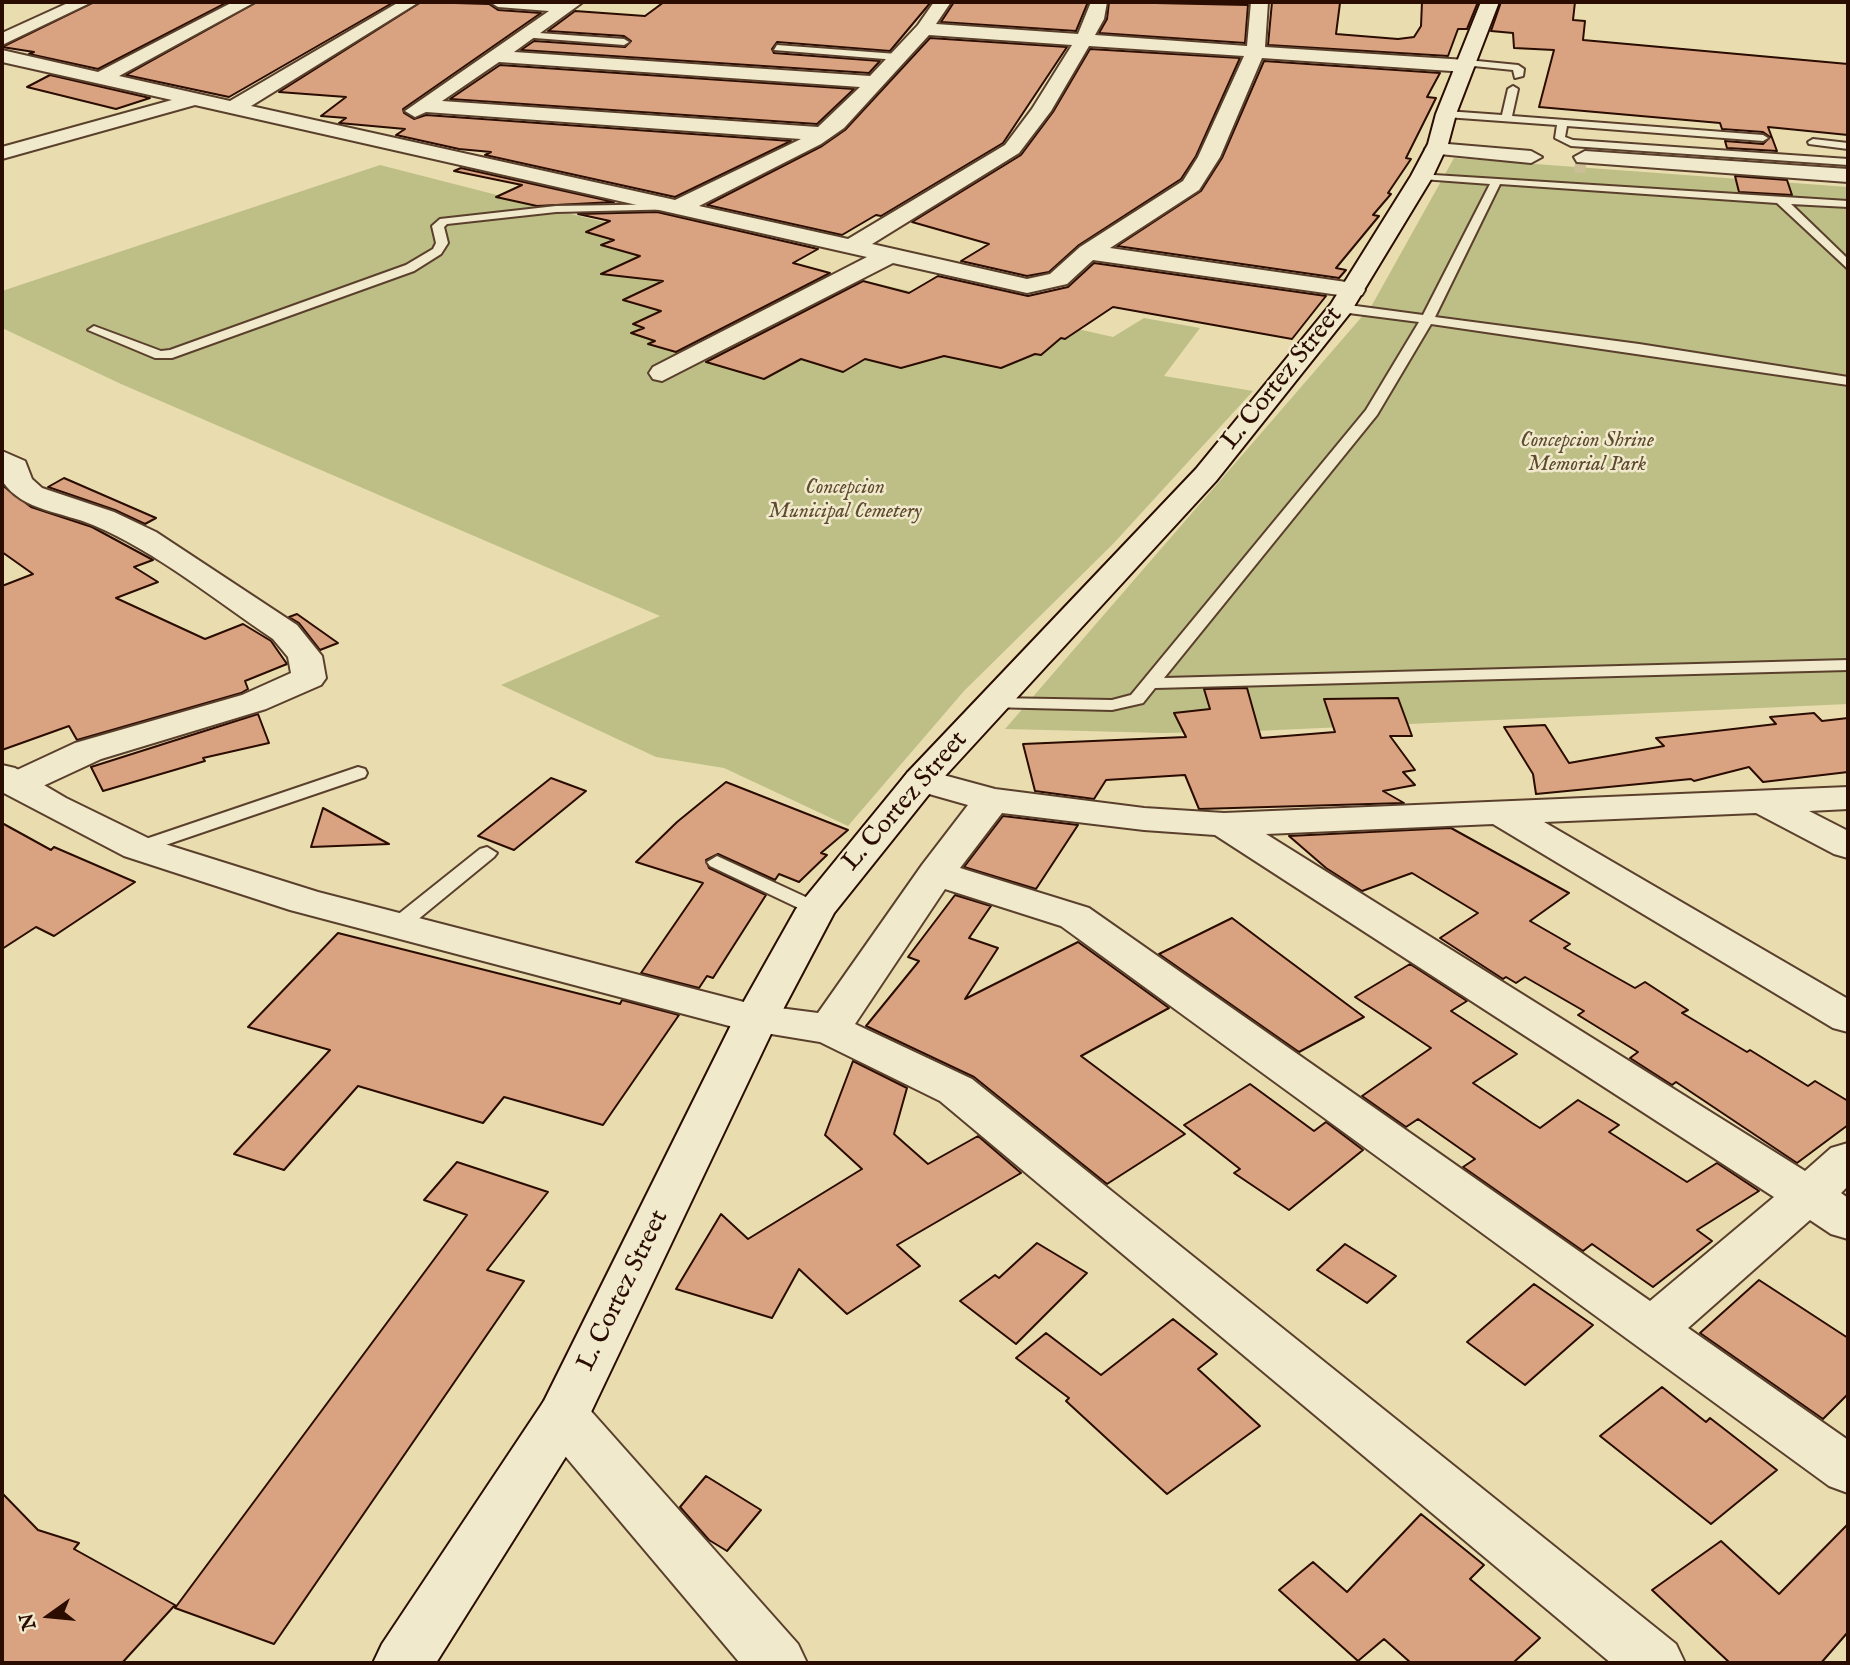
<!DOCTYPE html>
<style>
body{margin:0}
#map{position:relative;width:1850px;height:1665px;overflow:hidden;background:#e9ddb0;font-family:"IM FELL English",serif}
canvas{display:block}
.frame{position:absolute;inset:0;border:4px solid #2a0c00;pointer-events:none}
.north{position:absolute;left:14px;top:1581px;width:70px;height:70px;-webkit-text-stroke:5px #f1e9cc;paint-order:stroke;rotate:255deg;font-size:19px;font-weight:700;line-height:28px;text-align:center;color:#2a0c00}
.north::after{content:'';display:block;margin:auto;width:24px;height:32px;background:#2a0c00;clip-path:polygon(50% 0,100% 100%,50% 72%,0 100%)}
</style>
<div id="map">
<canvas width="1850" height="1665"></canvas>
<div class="frame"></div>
<div class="north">N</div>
</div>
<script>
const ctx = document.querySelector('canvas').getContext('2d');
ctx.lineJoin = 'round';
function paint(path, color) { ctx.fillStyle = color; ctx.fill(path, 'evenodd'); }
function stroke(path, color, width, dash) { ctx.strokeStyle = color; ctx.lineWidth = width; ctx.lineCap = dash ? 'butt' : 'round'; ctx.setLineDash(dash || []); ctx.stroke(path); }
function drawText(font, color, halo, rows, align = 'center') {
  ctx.font = font + ' "IM FELL English",serif'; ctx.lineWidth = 5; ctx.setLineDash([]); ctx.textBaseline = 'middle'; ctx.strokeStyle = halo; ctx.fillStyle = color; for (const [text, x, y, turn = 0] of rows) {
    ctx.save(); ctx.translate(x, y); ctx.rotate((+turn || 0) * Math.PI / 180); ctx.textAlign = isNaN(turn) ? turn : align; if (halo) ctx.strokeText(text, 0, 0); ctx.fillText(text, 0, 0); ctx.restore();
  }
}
const green = new Path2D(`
 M1454,158L1848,187V704L1256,731L1163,733L1005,729L1372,305Z
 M380,165L583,217L1113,337L1144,318L1200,328L1164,376L1253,391L1113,544L964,691L848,826L724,768L656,757L501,685L660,616L121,384L2,328V291Z`);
const building = new Path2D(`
 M94,2H228L98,69L29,54L34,52L2,47Z
 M257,2H394L229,97L126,75Z
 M421,2L489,4L498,10L541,13L403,109L404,113L414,119L426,115L791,141L675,197L485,155L491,152L459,149L396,135L405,129L339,123L346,118L321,116L346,97L279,92Z
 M664,2H931L890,51L777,42L772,49L774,53L880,61L869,73L521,50L534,41L625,47L631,41L624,36L548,31L575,11L645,16Z
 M954,2H1088L1076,31L941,22Z
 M1109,2L1248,5L1245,43L1099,33L1107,19Z
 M1272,2L1340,3L1336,34L1398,39L1414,37L1421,26L1422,2H1478L1467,29H1458L1448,56L1268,45Z
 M1501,2H1575L1573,20L1585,21L1583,40L1848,64V135L1768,127L1777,151L1727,148L1725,141L1763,144L1770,137L1763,132L1722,129L1720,123L1539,107L1554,50L1514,48L1513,33L1491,31Z
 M930,38L1067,47L1003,143L881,216L876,215L842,235L707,205L822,146L845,130Z
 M1090,49L1240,58L1196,156L1181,179L1079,245L1049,272L1027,276L961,261L989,244L912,222L1021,155L1053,112Z
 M1264,61L1440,73L1427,97L1436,98L1406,158L1411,159L1388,193L1391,194L1373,215L1379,216L1336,268L1346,270L1339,278L1117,246L1201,191L1222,158Z
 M500,65L854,89L817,124L450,99Z
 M50,75L150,98L116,109L27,87Z
 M461,168L614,202L537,206L496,197L522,185L454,171Z
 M1735,176L1787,180L1792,195L1739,192Z
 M657,212L818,249L793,263L830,273L676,352L648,344L655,341L631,333L644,328L633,324L661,311L623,300L663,281L601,274L640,256L601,245L614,240L586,232L610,221L578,214Z
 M1094,263L1326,296L1292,339L1113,307L1065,339L1061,338L1041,355L1035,354L1001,368L944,356L901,368L865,359L843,372L801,359L764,379L706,362L863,281L909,293L938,276L1028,296L1068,287Z
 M64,478L156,518L145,524L115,510L48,487Z
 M2,485L31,507L92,527L153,560L134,567L158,582L116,598L205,639L243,624L271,641L287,664L245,681L248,689L241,693L77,740L69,726L2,750V586L33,574L2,552Z
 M297,614L338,643L320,650L299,623L289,617Z
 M1247,688L1261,738L1335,732L1324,699L1398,698L1412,736H1390L1415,770L1403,772L1415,785L1383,791L1404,803L1199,809L1185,775L1106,780L1094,799L1035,791L1023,744L1186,737L1174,713L1210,709L1204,689Z
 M1814,713L1822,721L1848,718V772L1763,782L1749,767L1694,781L1691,779L1536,794L1533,774L1504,727L1545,725L1569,763L1664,746L1656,738L1776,724L1770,717Z
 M258,714L269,743L203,758L205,761L103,791L91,767Z
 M551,778L586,791L514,850L478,836Z
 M726,782L848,830L821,853L827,855L799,882L779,874L775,880L718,854L706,860L709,868L766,895L713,978L707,976L699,988L641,973L703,883L636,862L677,822Z
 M323,808L389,844L311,847Z
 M1003,816L1078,825L1036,889L964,867Z
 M2,823L51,850L54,847L135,882L54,936L36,927L2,949Z
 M1451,828L1569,893L1530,921L1570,944L1564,948L1635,988L1645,982L1688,1010L1682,1013L1747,1052L1750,1050L1808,1086L1815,1081L1848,1101V1125L1797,1163L1676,1082L1672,1085L1630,1058L1638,1052L1578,1015L1584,1011L1525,977L1516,983L1506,977L1503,979L1440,938L1478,913L1412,873L1362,891L1326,868L1289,836Z
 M955,895L991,906L969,938L998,948L965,999L1078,942L1169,1008L1081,1056L1185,1134L1107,1184L974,1077L866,1026L919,961L908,957Z
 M1232,918L1273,949L1364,1017L1299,1052L1159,954Z
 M338,933L620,1004L622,1000L679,1015L603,1125L504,1097L483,1123L358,1086L284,1170L234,1154L330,1050L248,1027Z
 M1410,964L1467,1001L1451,1011L1517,1054L1473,1083L1532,1123L1540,1128L1578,1100L1619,1125L1609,1132L1687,1182L1717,1163L1759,1191L1697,1230L1712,1241L1653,1287L1592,1244L1583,1251L1463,1167L1475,1159L1418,1119L1406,1127L1362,1096L1431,1048L1355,997Z
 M853,1061L907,1088L894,1134L928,1164L978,1136L1021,1173L897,1245L920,1266L847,1314L799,1269L772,1318L676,1289L721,1214L748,1239L862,1169L825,1135Z
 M1250,1084L1314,1131L1326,1122L1363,1150L1289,1210L1234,1173L1240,1169L1184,1125Z
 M457,1162L548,1192L487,1270L524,1281L274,1644L175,1608L467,1215L424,1200Z
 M1037,1243L1087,1273L1016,1344L960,1301L995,1275L999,1278Z
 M1345,1244L1396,1276L1367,1303L1317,1270Z
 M1759,1280L1848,1338V1394L1823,1419L1700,1333Z
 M1534,1284L1593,1325L1525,1385L1467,1342Z
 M1173,1319L1217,1354L1198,1369L1260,1426L1167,1494L1066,1401L1069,1398L1016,1358L1046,1333L1101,1375Z
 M1662,1387L1706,1422L1710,1418L1777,1470L1711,1524L1600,1436Z
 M706,1476L761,1510L727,1551L709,1540L680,1507Z
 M2,1493L38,1530L79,1543L74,1549L175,1605L122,1663H2Z
 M1421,1514L1484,1565L1470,1579L1540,1638L1513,1663H1411L1384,1639L1358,1661L1279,1590L1313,1562L1347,1592Z
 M1848,1524V1632L1821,1663H1730L1652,1590L1721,1541L1779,1594Z`);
const minorTunnel = new Path2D(`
 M1575,163L1586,164`);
const service = new Path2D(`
 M525,32L624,39L629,42L624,45L522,37Z
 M777,45L897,54L902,57L897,60L774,50Z
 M1467,60L1518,65L1524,69L1523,76L1515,78L1513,70L1464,65Z
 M1513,86L1518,89L1512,116L1763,135L1768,138L1763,141L1567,126L1565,137L1573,140L1848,159V165L1571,146L1555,138L1557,125L1446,117L1441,114L1446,111L1502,115L1508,89Z
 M1813,139L1848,143V149L1809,144L1808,142Z
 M1418,174L1848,201V207L1791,204L1848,259V269L1777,203L1500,184L1435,317L1639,344L1848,377V385L1431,324L1377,415L1164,678L1848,660V670L1155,688L1143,703L1112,710L988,707L985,703L994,698L1112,700L1131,695L1366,410L1419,322L1341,312L1335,308L1341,304L1423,315L1490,184L1422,179L1418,178Z
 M678,204L682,205V209L556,212L447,224L444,227L448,243L441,254L414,271L172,358H155L88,330L94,326L161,351L170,350L406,265L433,249L436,243L432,226L440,219L556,206Z
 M358,767L365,769L367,773L365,777L145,852H131L128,848L131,844Z
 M487,847L497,853L494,857L405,930H391L388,925L391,920L480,849Z
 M717,856L823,905L826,909L823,913H809L710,866L707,862Z`);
const minor = new Path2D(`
 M70,2H92L2,45V33Z
 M233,2H255L119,76L230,101L399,2H419L251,106L675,200L801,139L426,112L415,117L405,111L549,11L498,7L490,2H583L514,52L870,76L918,25L934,2H951L936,24L1078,34L1091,2H1107L1104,19L1095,35L1247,46L1251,2H1268L1265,47L1466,60L1475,66L1466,72L1262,58L1220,157L1199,190L1110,248L1353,283L1362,285L1365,290L1362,295L1353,297L1093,260L1067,284L1027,293L893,263L662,381L653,379L649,373L653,367L867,257L195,105L2,159V147L172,100L2,62V50L98,72ZM929,35L1072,45L1032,109L1005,145L848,239L699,206L821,144L844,128ZM1089,46L1244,56L1198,157L1183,181L1080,247L1050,274L1027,279L872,244L1019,153L1051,111ZM499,62L860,87L818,127L442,101Z
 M1436,143L1531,151L1542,157L1531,163L1429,153L1425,149Z
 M1585,151L1848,169V182L1577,162L1574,157Z
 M2,451L25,461L32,479L42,488L114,512L156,532L297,625L322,656L326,678L321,685L266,709L101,759L30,792L17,795L4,792V776L75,743L242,695L291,673L288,657L273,639C215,600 157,552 93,525C63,512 23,511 3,482Z
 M921,769L995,789L1144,808L1224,813L1848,787V809L1809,811L1848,831V858L1834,854L1756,813L1544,822L1848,999V1032L1833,1028L1493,824L1266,834L1805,1171L1831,1148L1848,1143V1186L1841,1193L1848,1198V1239L1831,1234L1810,1220L1688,1328L1848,1440V1493L1829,1486L1061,926L945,889L855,1024L972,1079L1676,1644L1685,1663H1611L940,1101L820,1042L741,1029L734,1019L741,1009L756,1005L818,1013L922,865L968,805L908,788L902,780L908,772ZM1002,813L1144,830L1215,835L1774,1197L1650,1301L1089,908L960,868Z
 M563,1394L582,1401L798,1644L807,1663H740L544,1431L536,1416L544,1401Z`);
const tertiary = new Path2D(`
 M2,765L15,768L66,798L152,840L318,892L771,1009L778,1019L771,1029L756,1033L290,910L124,856L2,792Z`);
const secondary = new Path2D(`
 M1481,2H1499L1456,114L1448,144L1433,176L1350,313L1216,481L934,788L834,913L778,1019L582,1431L436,1663H373L382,1644L544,1401L734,1019L796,909L908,772L1196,469L1331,304L1411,176L1428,144L1436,114Z`);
const farParknames = [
 ["Concepcion Shrine",1587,442],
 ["Memorial Park",1587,466],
 ["Concepcion",845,489],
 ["Municipal Cemetery",845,513]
];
const streetNames = [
 ["L. Cortez Street",1283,379,-51],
 ["L. Cortez Street",906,802,-49],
 ["L. Cortez Street",624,1291,-64]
];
paint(green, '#bebf86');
paint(building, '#d9a281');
stroke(building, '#2a0c00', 2);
stroke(minorTunnel, '#ccbe96', 19, [19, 10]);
stroke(service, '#5a402c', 4);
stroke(minor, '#5a402c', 4);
stroke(tertiary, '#5a402c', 4);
stroke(secondary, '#2a0c00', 4);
paint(service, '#f1e9cc');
paint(minor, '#f1e9cc');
paint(tertiary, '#f1e9cc');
paint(secondary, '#f1e9cc');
drawText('italic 21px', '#5e4b2f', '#f1e9cc', farParknames);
drawText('26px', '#2a0c00', '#f1e9cc', streetNames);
</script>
